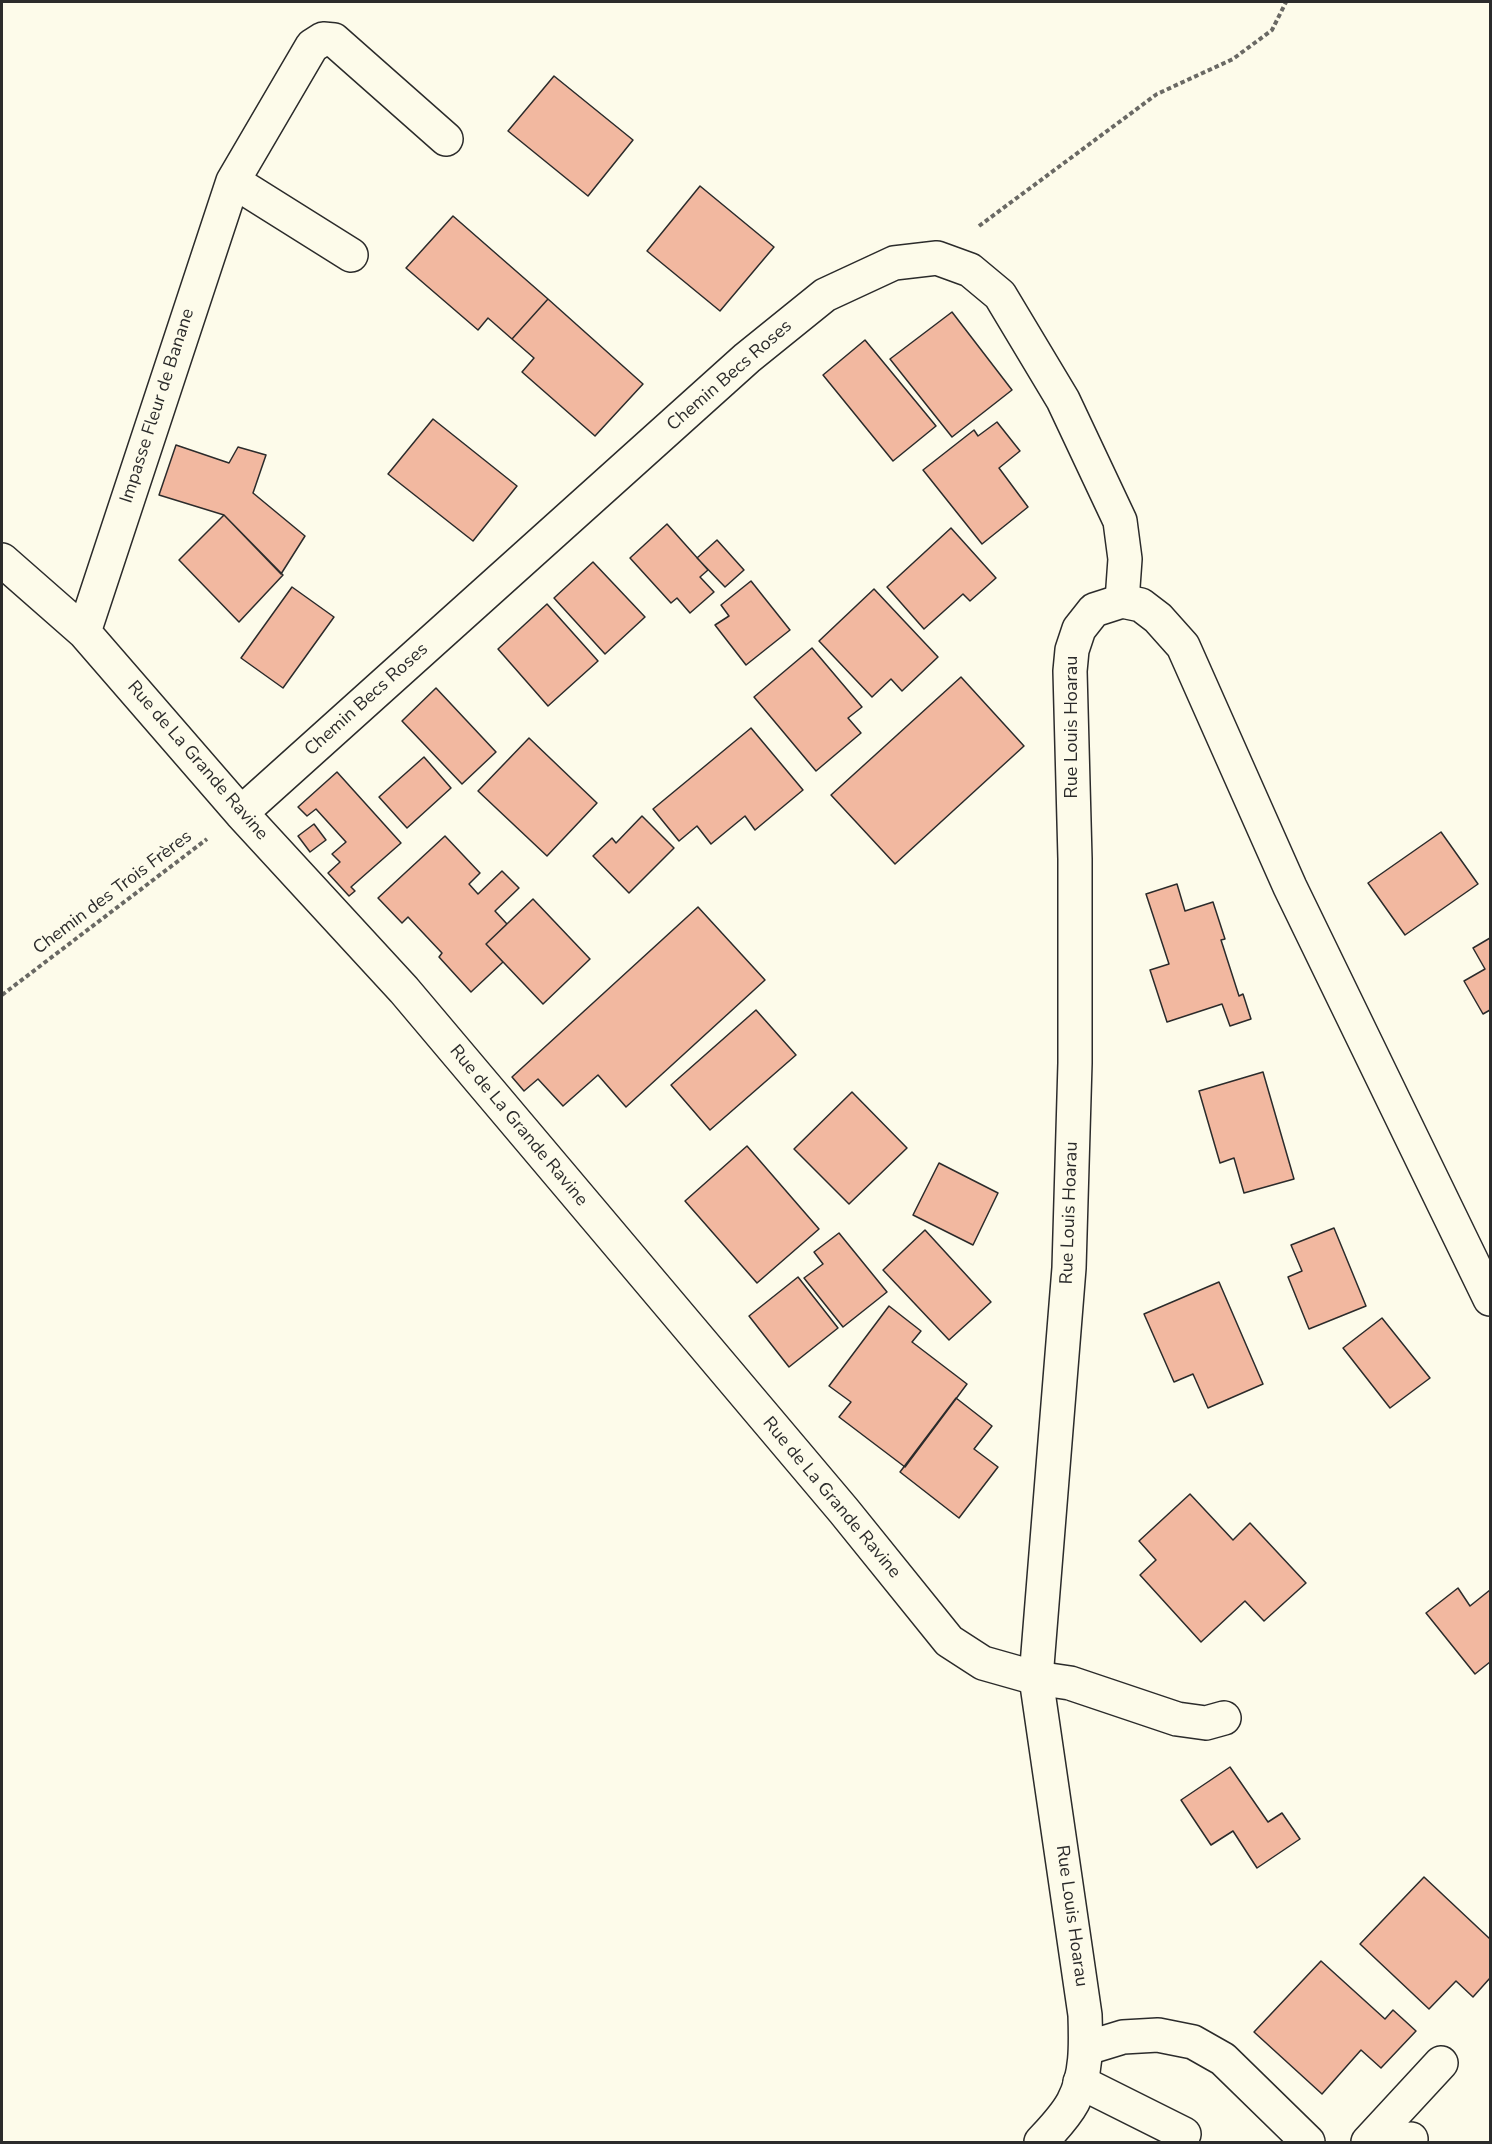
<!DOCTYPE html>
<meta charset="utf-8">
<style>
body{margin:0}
#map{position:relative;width:1492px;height:2144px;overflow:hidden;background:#fdfbea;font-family:"Nunito Sans",sans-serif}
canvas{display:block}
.frame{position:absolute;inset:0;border:3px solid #2b2b2b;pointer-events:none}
</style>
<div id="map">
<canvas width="1492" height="2144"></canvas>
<div class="frame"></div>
</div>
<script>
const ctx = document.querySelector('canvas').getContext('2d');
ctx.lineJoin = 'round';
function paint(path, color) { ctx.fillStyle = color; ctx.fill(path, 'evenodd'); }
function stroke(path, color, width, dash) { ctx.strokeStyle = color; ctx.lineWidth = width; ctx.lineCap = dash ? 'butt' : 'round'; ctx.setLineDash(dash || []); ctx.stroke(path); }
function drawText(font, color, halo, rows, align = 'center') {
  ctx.font = font + ' "Nunito Sans",sans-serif'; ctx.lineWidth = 4.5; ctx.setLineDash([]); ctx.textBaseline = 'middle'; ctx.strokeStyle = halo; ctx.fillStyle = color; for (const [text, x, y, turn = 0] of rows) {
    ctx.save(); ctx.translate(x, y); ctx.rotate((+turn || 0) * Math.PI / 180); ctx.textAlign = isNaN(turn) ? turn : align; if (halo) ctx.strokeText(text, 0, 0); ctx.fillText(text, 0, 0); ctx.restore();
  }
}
const building = new Path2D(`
 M554,76L633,140L588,196L508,131Z
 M700,186L774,247L720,311L647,251Z
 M453,216L548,299L512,339L488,318L478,330L406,268Z
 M548,299L643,384L595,436L522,372L534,358L512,339Z
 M952,312L1012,390L952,437L890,359Z
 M865,340L936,426L893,461L823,375Z
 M433,419L517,486L473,541L388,474Z
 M997,422L1020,451L999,468L1028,507L982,544L923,470L974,430L978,436Z
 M176,445L229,463L238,447L266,455L253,493L305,536L281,574L224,515L159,495Z
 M224,515L283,575L239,622L179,560Z
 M667,524L708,570L700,577L714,592L690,613L677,598L671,603L630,558Z
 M951,528L996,578L970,601L963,594L924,629L887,587Z
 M717,540L744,570L725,587L697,558Z
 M593,562L645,617L605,654L554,598Z
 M751,581L790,630L746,665L715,625L729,616L721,605Z
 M292,587L334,617L283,688L241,658Z
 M874,589L938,657L902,691L891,679L872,697L819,641Z
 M547,604L598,661L548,706L498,649Z
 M812,648L862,707L848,718L861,733L816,771L754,697Z
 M961,677L1024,746L895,864L831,795Z
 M436,688L496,752L462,784L402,721Z
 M751,728L803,790L755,830L745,816L711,844L697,826L679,841L653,809Z
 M529,738L597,803L547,856L478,791Z
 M424,757L451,788L407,828L379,797Z
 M337,772L401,843L351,887L355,891L349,896L328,873L340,862L332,854L346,842L316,809L307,816L298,807Z
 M642,816L674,848L629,893L593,856L612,838L616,843Z
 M314,824L326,840L310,852L298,836Z
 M1441,832L1478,884L1405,935L1368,883Z
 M445,836L480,873L469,884L478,894L502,871L519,888L495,911L507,924L486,944L503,962L471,992L439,957L442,953L408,917L402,923L378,898Z
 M1177,884L1185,911L1213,902L1225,939L1221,940L1239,996L1243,994L1251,1019L1230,1026L1222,1004L1167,1022L1150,970L1169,964L1146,894Z
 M533,899L590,959L543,1004L486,944Z
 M698,907L765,980L626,1107L598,1075L563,1106L538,1079L524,1091L512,1077Z
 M1490,938V1010L1483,1014L1464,981L1485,969L1473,948Z
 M756,1010L796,1055L710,1130L671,1085Z
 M1263,1072L1294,1179L1244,1193L1234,1158L1220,1163L1199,1091Z
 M852,1092L907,1148L849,1204L794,1149Z
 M747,1146L819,1229L757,1283L685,1201Z
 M939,1163L998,1193L973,1245L913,1215Z
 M1334,1228L1366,1306L1309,1329L1288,1277L1302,1271L1291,1245Z
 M925,1230L991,1302L949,1340L883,1270Z
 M839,1233L887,1292L843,1327L804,1278L823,1264L814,1252Z
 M798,1277L838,1328L789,1367L749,1316Z
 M1219,1282L1263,1384L1208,1408L1193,1374L1174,1382L1144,1314Z
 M889,1306L921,1331L912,1342L967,1384L905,1467L839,1417L851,1402L829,1386Z
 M1382,1318L1430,1378L1390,1408L1343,1348Z
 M956,1398L992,1426L974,1449L998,1467L959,1518L900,1472Z
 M1190,1494L1233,1540L1250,1523L1306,1583L1264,1621L1245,1601L1201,1642L1140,1575L1156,1560L1139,1541Z
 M1458,1588L1470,1606L1490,1590V1662L1475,1674L1426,1613Z
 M1230,1767L1268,1822L1282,1813L1300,1839L1257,1868L1233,1831L1211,1845L1181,1800Z
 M1424,1877L1490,1939V1978L1473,1997L1456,1981L1429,2009L1360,1944Z
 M1321,1961L1385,2019L1393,2010L1416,2031L1381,2068L1361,2050L1322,2094L1254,2032Z`);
const path = new Path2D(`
 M979,226L1157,94L1233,59L1272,30L1286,2
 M2,995L207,839`);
const minor = new Path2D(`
 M233,181L351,255
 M2,560L84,632L241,813L404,990L844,1511L949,1641L983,1663L1036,1678L1070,1683L1177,1719L1206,1723L1224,1718
 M84,632L233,181L312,46L323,39L334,40L446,139
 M241,813L747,358L825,295L894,263L937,258L970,270L1000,295L1063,400L1120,521L1125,559L1122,601
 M1087,2048L1123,2037L1158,2035L1193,2042L1223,2059L1308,2142
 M1080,2082L1184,2134
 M1368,2142L1441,2063
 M1407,2142L1411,2139`);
const major = new Path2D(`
 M1041,2142C1052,2130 1065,2117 1073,2102C1087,2076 1086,2044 1085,2015L1036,1678L1069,1268L1075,1063V859L1070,671L1072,650L1079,629L1094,610L1122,601L1141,605L1158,618L1183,646L1290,887L1490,1299`);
const streetNames = [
 ["Chemin Becs Roses",730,376,-41],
 ["Impasse Fleur de Banane",158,406,-72],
 ["Chemin Becs Roses",367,700,-42],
 ["Rue Louis Hoarau",1073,727,-90],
 ["Rue de La Grande Ravine",197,761,49],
 ["Chemin des Trois Frères",113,893,-37],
 ["Rue de La Grande Ravine",518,1126,50],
 ["Rue Louis Hoarau",1070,1213,-88],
 ["Rue de La Grande Ravine",831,1498,50],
 ["Rue Louis Hoarau",1071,1916,82]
];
paint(building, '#f2b8a0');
stroke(building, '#2b2b2b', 1.5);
stroke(minor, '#2b2b2b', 36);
stroke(major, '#2b2b2b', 36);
stroke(path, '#6a6964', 4, [4.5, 3]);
stroke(minor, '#fdfbea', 33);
stroke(major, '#fdfbea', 33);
drawText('18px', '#2b2b2b', '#fdfbea', streetNames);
</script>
